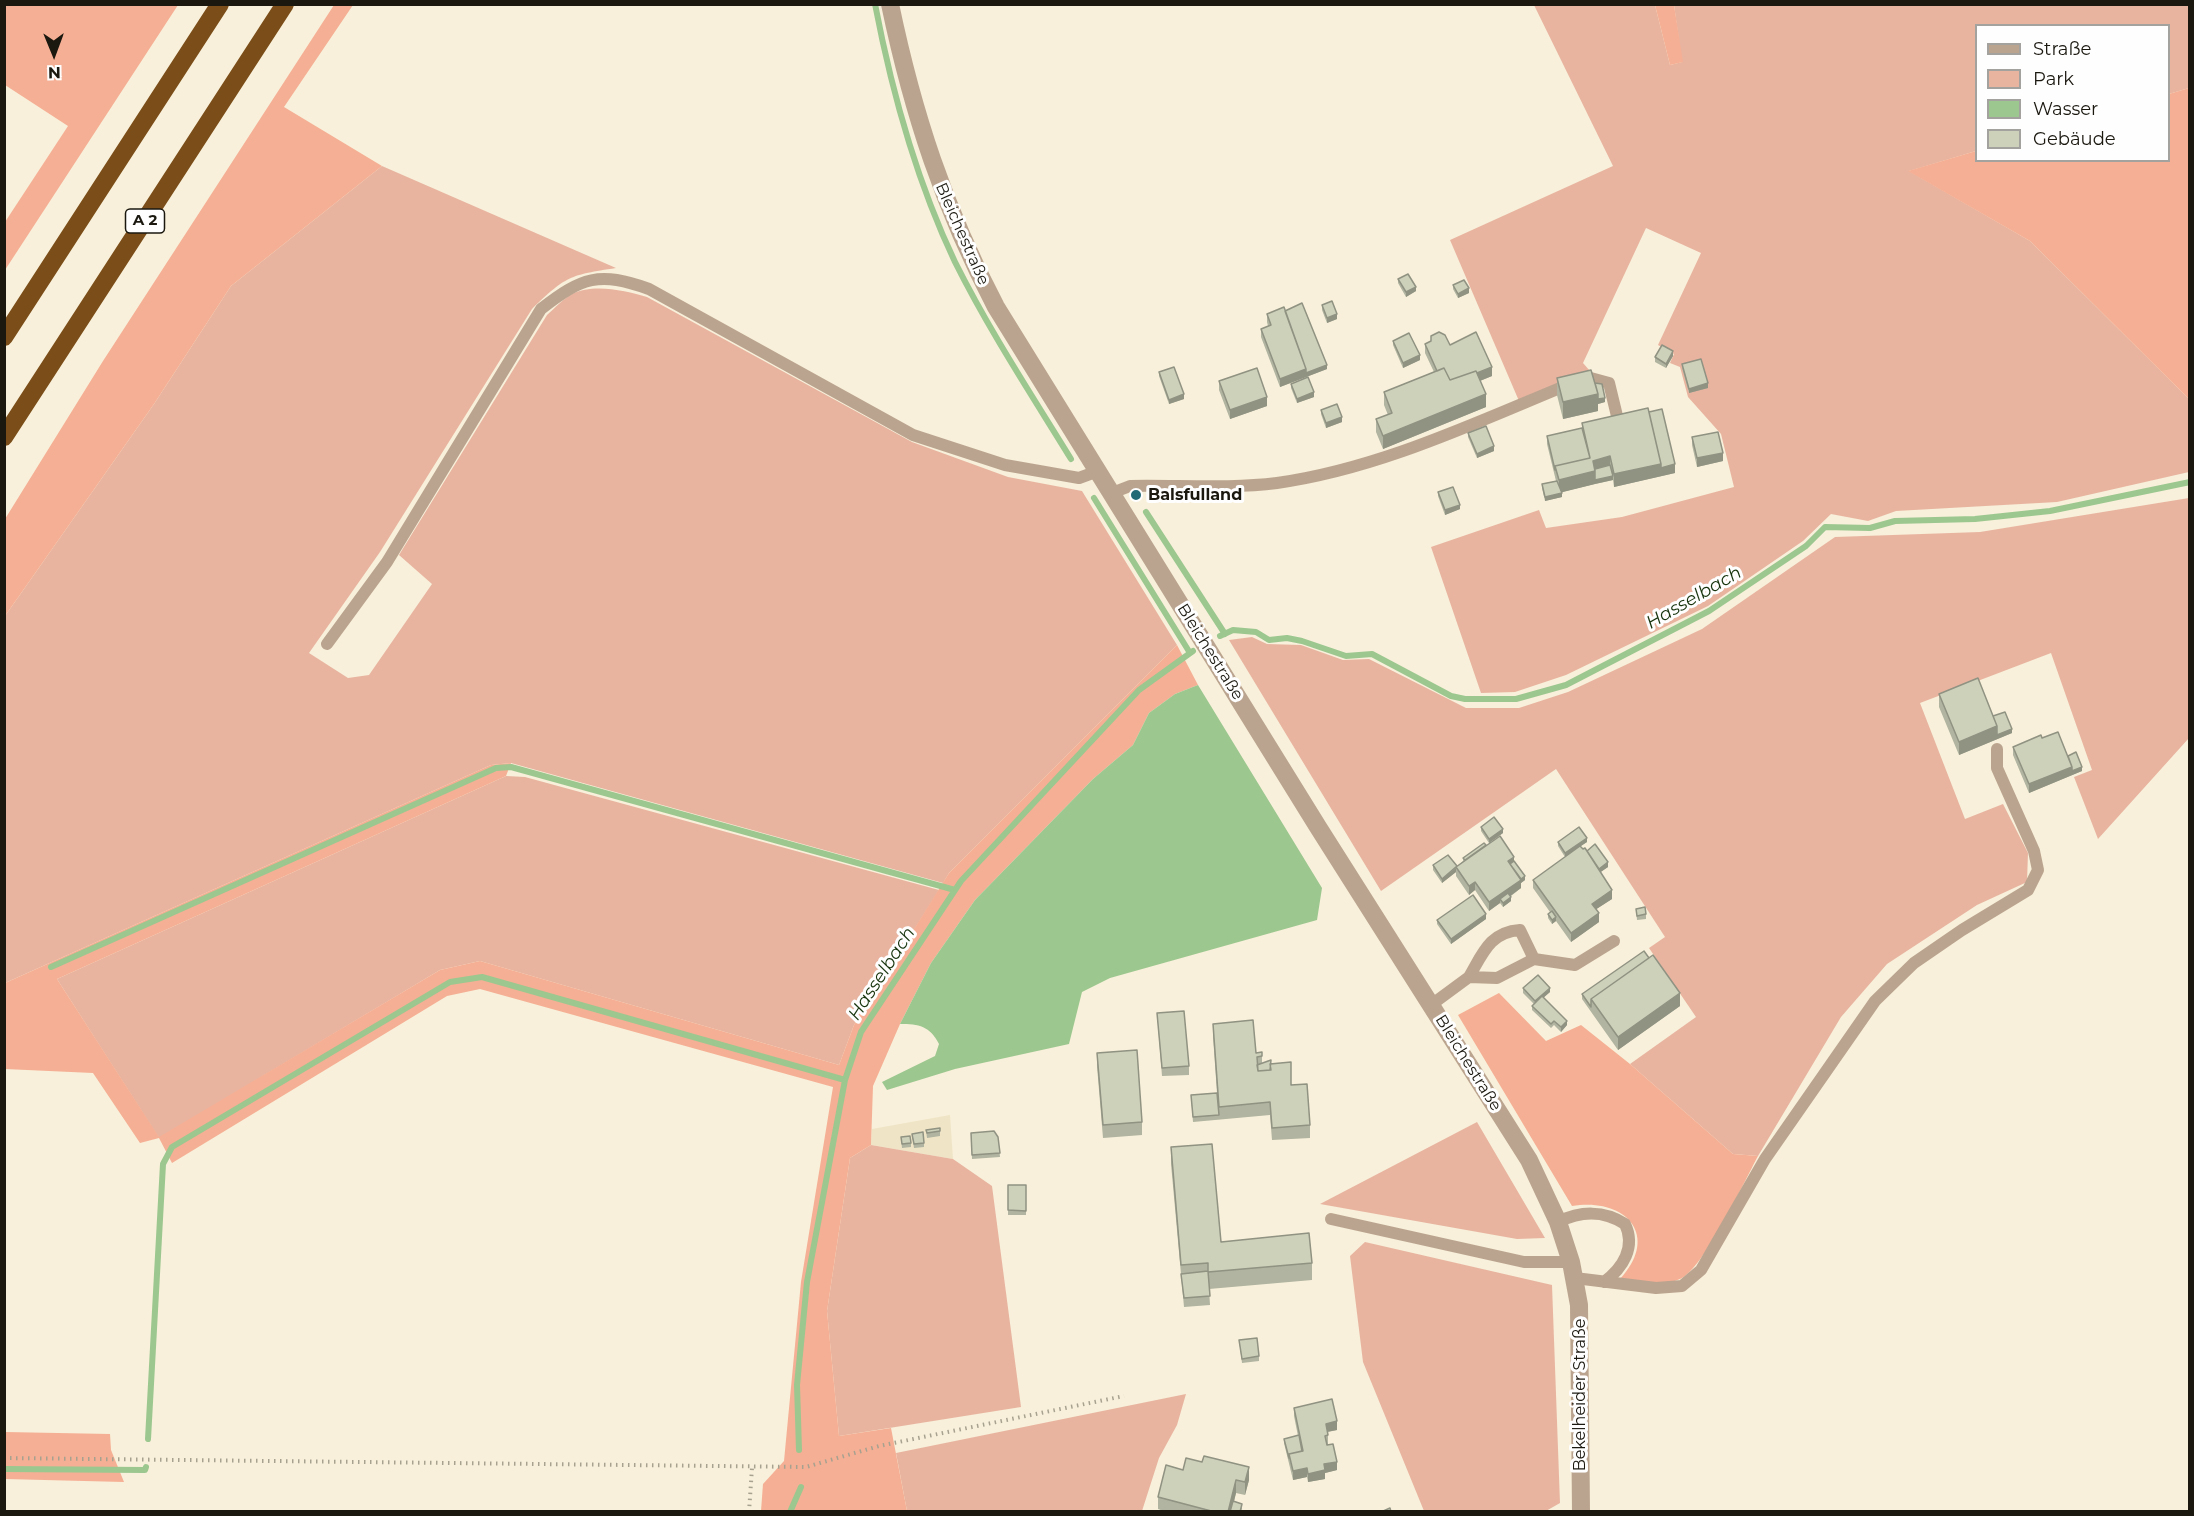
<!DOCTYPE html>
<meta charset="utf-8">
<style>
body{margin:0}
#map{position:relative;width:2194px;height:1516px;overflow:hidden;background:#f8f0da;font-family:Montserrat,sans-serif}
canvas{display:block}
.frame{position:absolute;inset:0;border:6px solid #1b1810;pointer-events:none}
.legend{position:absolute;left:1975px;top:24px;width:195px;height:138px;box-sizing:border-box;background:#fefefe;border:2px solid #a3a29f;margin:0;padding:8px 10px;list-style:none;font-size:18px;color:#1b1810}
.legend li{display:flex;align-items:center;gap:12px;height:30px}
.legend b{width:30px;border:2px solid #a3a29f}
.north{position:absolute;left:24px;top:24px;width:60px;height:60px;-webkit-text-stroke:4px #fefefe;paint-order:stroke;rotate:179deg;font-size:16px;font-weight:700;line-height:24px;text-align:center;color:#1b1810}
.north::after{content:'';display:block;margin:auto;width:21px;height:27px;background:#1b1810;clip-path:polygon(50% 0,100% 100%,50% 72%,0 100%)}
</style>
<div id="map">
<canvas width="2194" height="1516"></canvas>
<div class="frame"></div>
<ul class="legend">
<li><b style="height:8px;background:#bba48f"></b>Straße</li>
<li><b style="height:16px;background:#e8b4a0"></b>Park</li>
<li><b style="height:16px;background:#9cc78f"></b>Wasser</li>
<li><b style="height:16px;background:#cdd1ba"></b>Gebäude</li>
</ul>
<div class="north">N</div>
</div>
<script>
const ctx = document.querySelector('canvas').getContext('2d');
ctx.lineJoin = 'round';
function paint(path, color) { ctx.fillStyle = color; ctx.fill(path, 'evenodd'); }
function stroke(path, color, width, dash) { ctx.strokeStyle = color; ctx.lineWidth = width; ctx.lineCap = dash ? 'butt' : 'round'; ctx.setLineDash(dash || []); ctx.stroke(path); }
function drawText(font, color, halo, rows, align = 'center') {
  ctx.font = font + ' Montserrat,sans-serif'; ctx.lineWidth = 6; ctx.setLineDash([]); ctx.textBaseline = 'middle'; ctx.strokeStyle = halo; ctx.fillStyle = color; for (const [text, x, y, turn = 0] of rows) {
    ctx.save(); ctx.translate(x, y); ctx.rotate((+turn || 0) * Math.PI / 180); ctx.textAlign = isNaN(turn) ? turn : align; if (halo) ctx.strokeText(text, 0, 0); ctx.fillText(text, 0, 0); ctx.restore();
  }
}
const built = new Path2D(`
 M950,1115L953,1159L871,1145L872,1129Z`);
const green = new Path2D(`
 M1534,5H1655L1670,65L1682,62L1674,5H2189V88L2169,94L2168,26H1976V151L1909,171L2030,241L2189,399V472L2057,502L1896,511L1868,521L1831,514L1803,541L1708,606L1566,675L1515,692L1481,693L1431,547L1539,510L1546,528L1622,517L1734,487L1721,434L1688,397L1680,367L1670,363L1674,354L1658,345L1701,253L1646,228L1583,363L1590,371L1519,401L1450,240L1613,166Z
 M382,166L616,268C570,275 566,276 532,309L380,552L309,653L348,678L369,675L432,584L399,555L547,315C555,308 563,299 572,294C594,283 626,291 647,297L912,442L1008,477L1082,491L1177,645L949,873L943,883L511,763L491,765L5,983V616L154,404L231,286Z
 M2189,498V738L2098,839L2074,777L2092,770L2051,653L1920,703L1965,819L2003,804L2028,853L2027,882L1977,905L1887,964L1841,1017L1758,1156L1733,1154L1630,1064L1696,1017L1649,948L1665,937L1556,769L1381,891L1229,640L1252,637L1267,644L1301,645L1343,660L1369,659L1466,708H1519L1568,692L1702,629L1835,537L1980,532Z
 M506,776L525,777L939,890L854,1025L839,1065L480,961L440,970L159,1138L57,979Z
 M1477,1122L1545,1238L1517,1239L1320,1204Z
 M871,1145L953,1159L992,1186L1021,1407L839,1436L827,1311L850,1158Z
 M1365,1242L1552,1285L1560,1503L1546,1511H1424L1363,1362L1350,1256Z
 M1186,1394L1177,1425L1159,1458L1142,1511H907L896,1453Z`);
const forest = new Path2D(`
 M5,4L178,5L5,270V222L68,126L5,85Z
 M334,5H353L284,107L382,166L231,286L154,404L5,616V519L103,361Z
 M1655,5H1674L1683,62L1670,65Z
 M2189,88H2190L2189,399L2030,241L1908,171L1976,151V160H2168L2169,94Z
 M1177,645L1198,685L1175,694L1149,713L1133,745L1093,779L975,900L931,963L900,1024L873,1086L871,1145L850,1158L827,1311L839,1436L891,1428L907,1511H761L763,1484L784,1461L801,1282L833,1087L480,989L447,996L172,1163L159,1138L140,1143L93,1073L5,1069V983L491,765L511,763L506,776L57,979L159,1137L440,970L480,961L839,1065L854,1025L949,873Z
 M1499,993L1546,1041L1581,1025L1630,1064L1733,1154L1758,1156C1744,1182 1703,1270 1680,1279C1662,1287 1638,1281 1620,1279C1661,1235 1625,1197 1572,1206L1458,1015Z
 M5,1432L110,1434L111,1450L124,1482L5,1479Z`);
const water = new Path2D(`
 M1198,685L1322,888L1317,920L1110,978L1082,992L1069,1044L955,1069L887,1090L882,1082L935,1056L939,1044C930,1026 919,1024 900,1024L931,963L975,900L1093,779L1133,745L1149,713L1175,694Z`);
const stream = new Path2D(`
 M875,4C892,93 916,180 955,262C989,330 1031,394 1071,459
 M1094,498L1190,653
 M1146,512L1225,634
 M1220,636L1233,630L1256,632L1269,640L1287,638L1302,641L1346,656L1372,654L1451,696L1465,699H1516L1566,685L1709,611L1806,546L1825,527L1870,528L1895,521L1975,519L2050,511L2190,482
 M51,967L496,768L511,767L955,890
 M148,1439L163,1164L172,1147L450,982L482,977L845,1080
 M799,1450L797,1385L807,1282L845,1080L861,1032L961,881L1139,690L1193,651
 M4,1469L145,1470L146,1467
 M790,1512L801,1487`);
const path = new Path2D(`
 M4,1458L806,1467L879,1446L1124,1396
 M749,1512L752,1468`);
const service = new Path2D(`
 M1112,493L1130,486C1178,485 1229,489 1277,483C1385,468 1487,417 1587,377L1609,383L1617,416
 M327,644L387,562L541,309C582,277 599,271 649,289L913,435L1005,465L1079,478L1098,471
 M1469,977C1483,953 1490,932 1520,930L1534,959
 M1431,1005L1469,977L1497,978L1534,959L1575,965L1614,941
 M1331,1219L1524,1262H1571
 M1558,1222C1580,1211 1604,1210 1625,1224C1636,1247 1623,1268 1604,1282
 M1575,1278L1656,1288L1682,1286L1701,1270L1765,1159L1875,1001L1914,963L1962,930L2028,890L2038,870L2034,851L1997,768V749`);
const tertiary = new Path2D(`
 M890,4C913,114 944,208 996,307L1318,827L1529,1160L1558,1222L1571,1262L1579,1305L1581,1512`);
const motorway = new Path2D(`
 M4,337L220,4
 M4,437L285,4`);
const wall = new Path2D(`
 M1398,279L1416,291L1406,297L1398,283Z
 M1453,285L1469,293L1458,298L1453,289Z
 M1322,305L1337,319L1327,323L1322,310Z
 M1285,311L1327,369L1280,387L1261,337V329L1268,326L1267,322V314Z
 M1393,341L1420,360L1403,368L1393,345Z
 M1425,344L1450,345L1492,376L1480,381L1486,407L1383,449L1376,432V419L1388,415L1384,405V392L1434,372L1425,353Z
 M1673,356L1666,368L1655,362V357Z
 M1682,364L1708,388L1689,393L1682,368Z
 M1159,372L1184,399L1169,404L1159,376Z
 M1557,378L1605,402L1598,404V411L1563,419L1557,395Z
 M1219,381L1267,406L1230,419L1219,390Z
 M1291,384L1314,397L1297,403L1291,388Z
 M1321,410L1342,422L1326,428L1321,414Z
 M1649,412L1675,473L1614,487L1613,480L1595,484L1562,492V497L1545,501L1542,488V484L1556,481L1547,444V436L1582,428V423Z
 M1468,433L1494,451L1477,458L1468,437Z
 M1692,437L1723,461L1697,467L1692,445Z
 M1438,492L1460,509L1445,515L1438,496Z
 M1939,694L1993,716L2012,733L1959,755L1939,707Z
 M2042,738L2068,756L2082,771L2029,793L2013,755V747Z
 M1481,827L1503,833L1489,843L1481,831Z
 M1558,842H1587L1580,846L1583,849L1587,851L1608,867L1600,872L1612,899L1596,909L1599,922L1571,942L1556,921L1552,924L1548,918V914L1550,912L1533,888V880L1565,857L1558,846Z
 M1486,845L1514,861L1525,880L1521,883V888L1511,896V901L1503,907L1500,903L1489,911L1475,890L1469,895L1456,876V872L1442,883L1433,870V865L1457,866L1463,861V858Z
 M1636,909L1646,914V919L1637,920Z
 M1486,919L1451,944L1437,924V920Z
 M1523,988L1550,992L1543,998L1567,1025L1561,1032L1554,1025L1551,1028L1532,1010V1006L1534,1004L1523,993Z
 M1582,994L1680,1006L1618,1050L1582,999Z
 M1157,1013L1189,1066V1075L1162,1076Z
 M1213,1024L1256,1053L1262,1052V1063L1271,1064L1291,1085L1310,1125V1138L1272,1140L1270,1115L1193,1122L1191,1095L1217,1093L1213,1036Z
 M1097,1053L1142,1122V1135L1103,1138L1097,1066Z
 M926,1130L940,1131V1136L927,1138Z
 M971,1133L998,1137L1000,1157L972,1159Z
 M912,1134L924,1143V1147L914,1148Z
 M901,1137L911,1143V1147L902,1148Z
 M1171,1147L1221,1242L1312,1263V1280L1209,1289L1210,1305L1184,1307L1171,1164Z
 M1008,1185H1026V1215H1008Z
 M1239,1340L1259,1356V1361L1242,1363Z
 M1294,1408L1337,1430L1328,1432V1444H1327L1337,1470L1325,1473V1479L1308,1482L1307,1477L1293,1480L1284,1443V1439L1298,1436L1294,1416Z
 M1183,1470L1249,1480L1245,1495L1236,1493L1234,1502L1242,1508L1241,1512H1166L1158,1509V1497Z`);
const shadedWall = new Path2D(`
 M1416,287V291L1406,297V292Z
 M1469,288V293L1458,298V294Z
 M1337,314V319L1327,323V318Z
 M1673,351V356L1666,368V364Z
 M1420,355V360L1403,368V363Z
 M1327,365V369L1280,387V379L1306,369Z
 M1492,367V376L1450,393V385Z
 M1708,383V388L1689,393V389Z
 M1314,392V397L1297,403V399Z
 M1184,394V399L1169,404V400Z
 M1486,394V407L1383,449V436Z
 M1598,394L1605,398V402L1598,404V411L1563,419V402Z
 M1267,397V406L1230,419V410Z
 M1342,417V422L1326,428V423Z
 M1494,446V451L1477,458V454Z
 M1723,453V461L1697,467V458Z
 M1610,456V469L1595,473V484L1559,493V480L1593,461Z
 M1661,464H1675V473L1614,487V474Z
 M1613,476V480L1595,484V480Z
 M1562,493V497L1545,501V497Z
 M1460,505V509L1445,515V510Z
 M1997,726L2012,729V733L1959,755V742Z
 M2072,767H2082V771L2029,793V784Z
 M1503,829V833L1489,843V839Z
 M1587,838V842L1565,857V853Z
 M1514,857V865L1510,868L1508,861Z
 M1608,862V867L1598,874V870Z
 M1456,868V872L1442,883V879Z
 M1525,876V880L1521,883V888L1502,902L1500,899V903L1489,911V902Z
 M1475,882V890L1469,895V886Z
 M1612,890V899L1592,912V904Z
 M1511,897V901L1503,907V903Z
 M1599,913V922L1571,942V933Z
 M1486,914V919L1451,944V939Z
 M1556,917V921L1552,924V920Z
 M1550,988V992L1535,1005V1001Z
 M1680,993V1006L1618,1050V1037Z
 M1567,1021V1025L1561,1032V1027Z
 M1337,1421V1430L1326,1432V1424Z
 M1337,1462V1470L1325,1473V1479L1308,1482V1474L1324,1464Z
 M1249,1467V1480L1245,1495V1482Z
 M1307,1468V1477L1293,1480V1471Z
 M1236,1480V1493L1231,1512H1228Z`);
const building = new Path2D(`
 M1408,274L1416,287L1406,292L1398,279Z
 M1464,280L1469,288L1458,294L1453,285Z
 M1332,301L1337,314L1327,318L1322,305Z
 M1302,303L1327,365L1306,373V369L1285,311Z
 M1284,307L1306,369L1280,379L1261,329L1271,325L1267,314Z
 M1439,332L1445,335L1450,345L1476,332L1492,367L1477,373L1476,371L1450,380L1444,368L1437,371L1425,344L1431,341V336Z
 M1409,333L1420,355L1403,363L1393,341Z
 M1662,345L1673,351L1666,364L1655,357Z
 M1701,359L1708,383L1689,389L1682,364Z
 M1174,367L1184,394L1169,400L1159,372Z
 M1257,368L1267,397L1230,410L1219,381Z
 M1444,368L1450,380L1476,371L1486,394L1383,436L1376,419L1392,413L1384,392Z
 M1591,370L1598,394L1563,402L1557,378Z
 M1308,377L1314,392L1297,399L1291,384Z
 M1595,383L1602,384L1605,398L1598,399V394Z
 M1337,404L1342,417L1326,423L1321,410Z
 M1648,408L1661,464L1614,474L1610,456L1593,461L1595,471L1559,480L1555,466L1590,458L1582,423Z
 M1662,409L1675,464L1661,468V464L1649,412Z
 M1486,426L1494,446L1477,454L1468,433Z
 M1582,428L1590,458L1555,466V470L1547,436Z
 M1718,432L1723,453L1697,458L1692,437Z
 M1610,465L1613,476L1595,480V469Z
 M1557,481L1562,493L1545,497L1542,484Z
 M1453,487L1460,505L1445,510L1438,492Z
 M1978,678L1997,726L1959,742L1939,694Z
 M2005,712L2012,729L1997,735V726L1993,716Z
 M2058,732L2072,767L2029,784L2013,747L2041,735L2042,738Z
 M2076,752L2082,767L2072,771V767L2068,756Z
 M1494,817L1503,829L1489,839L1481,827Z
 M1579,827L1587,838L1565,853L1558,842Z
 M1500,836L1514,857L1508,861L1521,880L1489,902L1475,882L1469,886L1456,867Z
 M1484,843L1486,845L1465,860L1463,858Z
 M1595,844L1608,862L1599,869L1587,851Z
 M1580,846L1583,849L1585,848L1612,890L1592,904L1599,913L1571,933L1533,880Z
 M1448,855L1457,866L1442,879L1433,865Z
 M1514,861L1525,876L1521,879L1510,864Z
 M1508,893L1511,897L1503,903L1500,899Z
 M1473,895L1486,914L1451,939L1437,920Z
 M1645,907L1646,914L1637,916L1636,909Z
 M1552,911L1556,917L1552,920L1548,914Z
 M1644,951L1649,958L1591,999V1007L1582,994Z
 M1653,955L1680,993L1618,1037L1591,999Z
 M1538,975L1550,988L1535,1001L1523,988Z
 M1542,996L1567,1021L1561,1027L1554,1021L1551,1024L1532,1006Z
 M1184,1011L1189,1066L1162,1068L1157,1013Z
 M1253,1020L1256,1053L1262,1052V1056L1257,1057L1258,1071L1271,1070L1270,1064L1291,1062V1085L1307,1084L1310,1125L1272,1128L1270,1102L1219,1107L1213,1024Z
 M1137,1050L1142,1122L1103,1125L1097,1053Z
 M1271,1060L1270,1070L1258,1071L1257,1065Z
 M1217,1093L1219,1115L1193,1117L1191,1095Z
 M940,1128V1131L927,1133L926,1130Z
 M994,1131L998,1137L1000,1153L972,1155L971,1133Z
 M923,1132L924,1143L914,1144L912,1134Z
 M910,1136L911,1143L902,1144L901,1137Z
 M1212,1144L1221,1242L1309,1233L1312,1263L1208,1272V1263L1181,1265L1171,1147Z
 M1008,1185H1026V1211L1008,1210Z
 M1208,1271L1210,1296L1184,1298L1181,1274Z
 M1257,1338L1259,1356L1242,1359L1239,1340Z
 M1332,1399L1337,1421L1326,1424L1328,1435L1325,1436L1327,1445L1333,1444L1337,1462L1324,1464L1325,1470L1308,1474L1307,1468L1293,1471L1289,1454L1303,1451L1294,1408Z
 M1299,1435L1302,1451L1289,1454V1458L1284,1439Z
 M1204,1456L1249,1467L1245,1482L1236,1480L1228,1512H1215L1158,1497L1166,1465L1183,1470L1186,1458L1202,1462Z
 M1233,1501L1242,1504L1240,1512H1230Z
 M1390,1508L1391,1512H1381Z`);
const markers = [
 [1136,495,6,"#216a76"]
];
const shields = [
 [145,221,39]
];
const shieldNames = [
 ["A 2",145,221]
];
const streetNames = [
 ["Bleichestraße",962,234,66],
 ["Bleichestraße",1210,652,58],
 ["Bleichestraße",1468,1063,58],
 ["Bekelheider Straße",1580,1395,-90]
];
const poiNames = [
 ["Balsfulland",1148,495]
];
const waterNames = [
 ["Hasselbach",1694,598,-30],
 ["Hasselbach",882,974,-57]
];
paint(built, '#efe4c6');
paint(green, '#e8b4a0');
paint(forest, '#f5af94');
paint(water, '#9cc78f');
stroke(stream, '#9cc78f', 6);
stroke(path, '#a7a190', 4, [1.5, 4.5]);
stroke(service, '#bba48f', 12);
stroke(tertiary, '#bba48f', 18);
stroke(motorway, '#7b4d18', 18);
paint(wall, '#b0b4a0');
paint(shadedWall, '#909282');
paint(building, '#cdd1ba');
stroke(building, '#909282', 1.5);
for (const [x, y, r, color] of markers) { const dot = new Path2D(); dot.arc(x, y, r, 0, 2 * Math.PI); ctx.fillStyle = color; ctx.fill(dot); stroke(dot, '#fefefe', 2); }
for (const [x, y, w] of shields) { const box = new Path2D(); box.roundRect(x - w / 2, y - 12, w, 24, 4.5); ctx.fillStyle = '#fefefe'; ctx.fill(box); stroke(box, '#1b1810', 1.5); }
drawText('bold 15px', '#1b1810', null, shieldNames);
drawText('16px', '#1b1810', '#fefefe', streetNames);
drawText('bold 16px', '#1b1810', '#fefefe', poiNames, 'left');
drawText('italic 18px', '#16330c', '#fefefe', waterNames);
</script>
